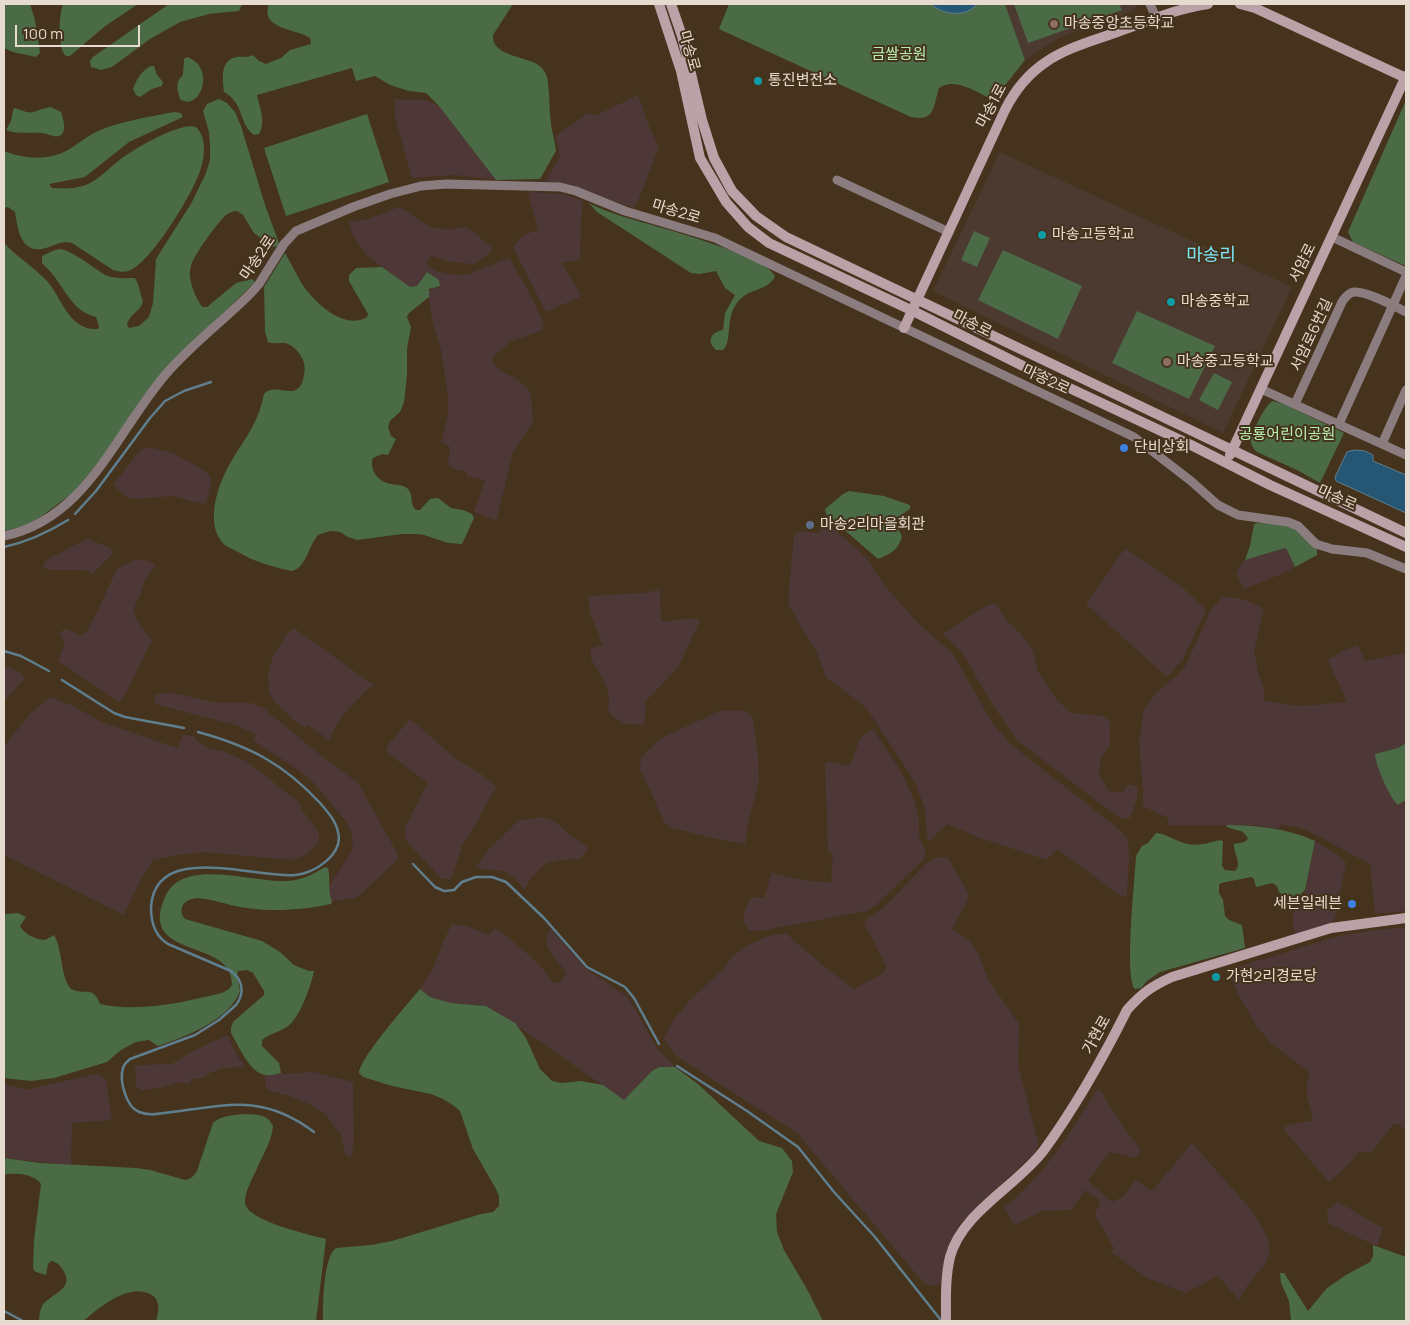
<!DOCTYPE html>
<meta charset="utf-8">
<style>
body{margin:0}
#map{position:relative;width:1410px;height:1325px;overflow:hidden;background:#45331d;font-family:Manrope,sans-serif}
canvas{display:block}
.frame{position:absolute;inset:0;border:5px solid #e6dbce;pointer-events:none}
.scale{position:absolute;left:15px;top:25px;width:125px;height:22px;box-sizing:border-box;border:2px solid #e6dbce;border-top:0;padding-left:6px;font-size:15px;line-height:18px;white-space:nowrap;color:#e6dbce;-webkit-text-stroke:4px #45331d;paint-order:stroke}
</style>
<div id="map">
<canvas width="1410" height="1325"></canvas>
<div class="frame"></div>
<div class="scale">100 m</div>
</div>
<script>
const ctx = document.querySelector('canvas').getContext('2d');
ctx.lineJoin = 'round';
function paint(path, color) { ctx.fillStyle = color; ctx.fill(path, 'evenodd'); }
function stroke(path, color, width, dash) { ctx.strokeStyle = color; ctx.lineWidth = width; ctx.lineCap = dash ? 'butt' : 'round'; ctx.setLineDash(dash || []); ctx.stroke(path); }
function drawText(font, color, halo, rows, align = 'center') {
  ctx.font = font + ' Manrope,"Noto Sans KR",sans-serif'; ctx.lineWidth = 4; ctx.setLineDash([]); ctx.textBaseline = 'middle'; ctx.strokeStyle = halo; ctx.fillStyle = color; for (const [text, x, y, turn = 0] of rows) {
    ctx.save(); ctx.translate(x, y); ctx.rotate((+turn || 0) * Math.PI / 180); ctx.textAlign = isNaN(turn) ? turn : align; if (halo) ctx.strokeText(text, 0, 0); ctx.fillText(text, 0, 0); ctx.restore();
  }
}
const industrial = new Path2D(`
 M638,95L651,131L659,146L641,194L634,208L569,185L546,181L560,156L556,136L588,113L597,115Z
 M394,99L425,100L439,106L496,180L456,175L412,178L395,117Z
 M530,192L564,194L583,201L581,221L580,258L579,260L562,263L580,293V297L546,312L513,247L524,235L535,231L538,228L528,195Z
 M399,207L426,224L434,228L452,229L467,227L493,248L487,256L474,264L451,262L432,256L428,260L427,264L437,271L450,274L467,275L508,258L510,259L533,300L544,325L542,330L510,342L493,357L492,362L499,370L516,378L528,389L531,397L533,417L532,424L513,452L497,519L494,520L474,512L485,480L467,476V472L454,469L448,464L450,447L441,442L448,415V396L441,350L432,320L428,291L440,286L439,280L427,272L417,286L414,287L407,286L367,255L358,244L352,233L349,222L368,219Z
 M146,448H153L173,453L207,472L210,476L211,482L207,501L204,504L199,503L173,496L135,499L127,497L121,492L113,485L141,449Z
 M824,521L859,551L869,561L883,584L901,604L918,623L952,653L992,722L1009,743L1115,826L1126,836L1128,840L1129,858L1127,896H1121L1057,849L1047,860L980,838L947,824L929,841L927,836L925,809L916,784L868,710L859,702L826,677L817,653L790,608L788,601L794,534L802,531L819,533L820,523Z
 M88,539L113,549V553L92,574L86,570H49L43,567L45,562L50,558L84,540Z
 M1125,548L1184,589L1206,610L1183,659L1167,677L1086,604Z
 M1285,548L1287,550L1295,567L1284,573L1244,589L1236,573L1245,560Z
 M134,560H146L156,564L145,580L141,593L133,610L140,626L152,640L126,693L119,702L58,661L65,643L59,634L63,630L67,629L79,635L86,632L96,614L117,569Z
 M660,590L661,622L695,618L700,620L679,666L646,701L645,720L643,725L626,724L613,717L608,710L609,699L607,689L602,677L591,659L590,649L603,645L590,613L588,596L642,593Z
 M1223,597L1237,598L1251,602L1264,609L1254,651L1258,672L1264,688V701L1300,706L1347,702L1328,660L1344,650L1358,645L1365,661L1406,653V743L1398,748L1377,753L1375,756L1395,803H1402L1406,800V911L1375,914L1370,864L1318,836L1301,828L1281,824L1279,829L1254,825H1169L1168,818L1143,806V790L1139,742L1144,709L1156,693L1177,675L1186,665L1210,612L1216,604Z
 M994,604L997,605L1006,620L1020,633L1032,648L1038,671L1057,700L1071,713L1103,716L1110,722V745L1101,758L1099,773L1107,789L1111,792H1123L1128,784L1136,786L1138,789L1136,802L1130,818L1125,819L1115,815L1017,740L992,704L962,652L953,643L942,634L988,605Z
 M294,628L375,686L370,687L341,717L329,740L308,725L305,728L294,720L275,702L269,692L268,674L273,656L286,635Z
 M4,665L20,672L23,675L24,679L4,701Z
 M169,692L216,703H251L262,707L324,758L358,783L396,851L398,858L397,860L360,895L356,898L332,901L330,897L329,886L349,856L353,847L351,831L345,820L313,782L297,769L253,740L256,734L235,725L159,705L154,702V697L156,695Z
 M50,697L73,706L104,723L177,748L183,735L194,736L197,741L208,748L222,751L246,761L300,803L302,810L319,833V842L306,855L291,860L204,852L178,855L153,860L138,885L124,915L4,855V746L31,713Z
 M719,711H744L750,714L753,718L758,757L759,782L749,819L745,844L721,840L669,827L665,823L640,769L641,757L660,739Z
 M409,720L414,722L454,757L481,774L496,786V788L490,797L471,833L462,846L453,875L450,879H443L438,875L409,844L405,837V828L427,784L425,781L386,752L388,745Z
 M873,729L902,773L915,802L919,818V836L926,853L922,861L875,906L867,911L759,931L749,930L745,925L743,916L750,899L756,897L764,898L772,873L796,879L831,883L833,853L828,852L825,765L826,762L836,763L850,766L859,741L863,735Z
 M541,817L555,821L571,836L587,847V851L580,859L559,860L545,864L531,878L525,889L515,879L504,871L475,868L489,849L518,821Z
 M1315,841L1342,858L1346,863L1335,918L1332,923L1296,934L1294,931L1293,926V903L1301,901L1304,898Z
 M938,857L948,858L970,896L952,929L969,941L978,953L988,979L1019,1024L1018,1066L1039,1145L1034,1154L980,1203L959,1225L947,1249L941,1282L939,1285L935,1286L928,1285L922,1281L797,1133L679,1058L674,1054L663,1038L676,1017L688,1002L723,969L732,957L744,947L769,936L788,933L791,938L825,967L854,989L885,972L886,966L866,927L864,922L866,919L883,908L928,862Z
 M452,924L466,926L489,935L495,928L500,931L529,955L543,969L552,982L560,983L567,973L552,955L548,948L546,941L547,934L551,929L585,968L626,996L631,1002L657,1048L675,1067H659L652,1071L624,1100L493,1009L478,1005L451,1003L430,997L420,989L432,971L443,942Z
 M1406,927V1132L1399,1124H1395L1391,1127L1371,1153L1359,1152L1347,1166L1329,1182L1284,1130L1285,1127L1289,1125L1311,1121L1313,1117L1307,1096V1082L1310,1073L1272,1044L1257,1027L1238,994L1232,980L1231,969L1339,936L1375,930Z
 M225,1036H228L238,1057L246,1067L223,1068L210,1073L205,1077L191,1080L190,1083H176L162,1088L141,1090L136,1086L135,1065L172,1064L187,1054Z
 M314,1072L353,1082L354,1141L351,1158L345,1154L341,1135L325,1114L307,1103L290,1096L270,1091L267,1089L265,1084V1075Z
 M96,1074L104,1077L106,1081L112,1120L72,1123L71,1165L4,1158V1084L23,1089H29Z
 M1097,1090H1100L1125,1129L1141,1150L1136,1158L1110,1152L1088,1181L1112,1202L1124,1196L1136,1180L1152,1191L1192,1143L1254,1213L1268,1239L1270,1251L1265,1264L1247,1286L1239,1300L1218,1276L1186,1293L1147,1278L1111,1252L1114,1248L1096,1217V1211L1100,1205L1098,1199L1085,1190L1071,1210L1042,1211L1014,1225L1004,1208L1020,1194L1043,1170L1064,1141Z
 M1338,1202L1383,1228L1377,1246L1329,1224L1327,1218V1213L1329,1209Z`);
const education = new Path2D(`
 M1005,4H1137L1135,10L1058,38L1025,60Z
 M1000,152L1292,287L1223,433L933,291Z`);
const green = new Path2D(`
 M4,4H30L35,20L40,53L36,57L13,52L4,48Z
 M63,4H138L104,27L70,56H66C57,48 59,15 63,4Z
 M169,4H242L239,11L209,14L180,22L150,39L112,67L101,70L91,67L90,61L93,57Z
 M269,4H513L493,35C491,57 529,56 541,67C544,70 546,74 547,77C550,92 549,109 551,124C552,133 555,141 556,151L540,179L496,180L439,106L426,93L409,91L390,85L375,76L356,81L352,68L257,95C260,108 266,122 259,134L254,135C238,123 245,104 224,92C223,80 219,60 237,57C243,56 247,58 253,55L259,61L266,64L281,58L290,50L311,44L310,38C299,29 259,30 269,4Z
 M729,4H1005L1025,60L1003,88L995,101C979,94 956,76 939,88C933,106 936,122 911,117L719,29Z
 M1014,4H1119L1122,10L1028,43Z
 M187,57C217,67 200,113 180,99C177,89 175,82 183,75L184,59Z
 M151,66H154L157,75L163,82L162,86L152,89L140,97L136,95L133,89C136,80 142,70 151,66Z
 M219,99L227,103L235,112L241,126L265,205L279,243L278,246L273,247L254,233L243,215L237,211C233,211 230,212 226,215C218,222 193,256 191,266C187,279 195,296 202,307H207L236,283L252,279L255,282L166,369L142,398L105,454L74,492L39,518L27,525L4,531V243C17,257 34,267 47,281C62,298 69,331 98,329L99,327L96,317C75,311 70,298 58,282C54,275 48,269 42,263V256C47,254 55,249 60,249C73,250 96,271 108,276C116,279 126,278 135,278L138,284L143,302C140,312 130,313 127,325L129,328L139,326L149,317L153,303L156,259L192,202L206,173L210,160V146L209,132L203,111L207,104Z
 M1406,100V266L1353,242L1348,232Z
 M51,107L61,112C63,118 67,131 61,135C55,139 47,133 42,133C30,131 17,135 6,130L11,121L13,110L15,108C38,117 31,110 51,107Z
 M174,112L181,113L183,117L129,142L85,177L49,184L52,188C65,189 78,189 90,183C100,178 108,169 117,162C130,151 180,121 196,127C207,137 205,158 200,171C193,193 150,265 128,271C123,273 118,271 113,270L72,243C62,241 58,244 49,247C22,257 18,232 15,212L8,207L4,208V151C24,159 48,161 68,150C78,144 87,136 98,131C121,121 149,117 174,112Z
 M367,114L389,182L286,216L264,148Z
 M589,203C600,209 612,213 624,217C647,224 771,256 775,277C764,294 747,286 735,306C726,320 732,342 723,350H716C706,341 711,332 723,330L725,313L735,295L725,288L716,271L699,274L691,273L597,212Z
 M974,231L990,238L977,267L961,260Z
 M1003,250L1082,286L1058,339L978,300Z
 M285,253C291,263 296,274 302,284C314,302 344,331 367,317L368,314L349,281V275L356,268L382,267L410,287L417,286L427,272L439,280L440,286L429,289V297L409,313L407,317L411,327L407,349V376L404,402L400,412L390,421L388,427L391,436L396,439L388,455L382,454L373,458C369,468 377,480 387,483C393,485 401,484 407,488C414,494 409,504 416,510H420L430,499L438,498L451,508L463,510L472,514L474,518L462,544L448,543L424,535L416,534H402L357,540L348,537L340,532L330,531L318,535C308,546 307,567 292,571C272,567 255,562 238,552C233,549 226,547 222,542C206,523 217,488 227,469C242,441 257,428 264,394C275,380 299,406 304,375C305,370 305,365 303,360C300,354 296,348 290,345C283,341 275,345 268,342L265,332L264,287Z
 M1137,311L1215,346L1189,399L1112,363Z
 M1214,373L1232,382L1218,410L1199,400Z
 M1273,401L1284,404L1344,433L1320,483L1299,471L1257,452C1254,449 1252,447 1251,442C1251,433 1266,403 1273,401Z
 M849,491L884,496L910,505V509L900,516L896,521L897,527L902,536C899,550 890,554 878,559L826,514L825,509L843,494Z
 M1257,523L1283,524L1293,528L1314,546L1317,550V555L1295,567L1287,550L1285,548L1245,560L1250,546L1254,524Z
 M1406,743V800L1398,805C1390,799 1375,764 1375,754L1398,748Z
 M1226,825C1257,825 1286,828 1315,841L1305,890L1299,896L1283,895L1279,892C1276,877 1265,886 1256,887L1254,879L1251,877L1221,883L1219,885V893L1223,900L1225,916L1229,920L1242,925L1245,948L1160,972L1147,981L1141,988L1135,989C1124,977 1135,878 1136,856L1142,846L1148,843L1156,833C1166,834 1174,840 1184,843C1196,847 1208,843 1220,840L1223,841L1222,866L1225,870L1235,871C1243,863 1233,854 1234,844L1245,842L1248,838L1243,832L1227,827Z
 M325,867L328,868C331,879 327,890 332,901L331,904C298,911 260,913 227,904C217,902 199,895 189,900C181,903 179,913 185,919L262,941L280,952L294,965L309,971H314C311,986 300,1018 287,1027C279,1032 269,1034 262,1040V1046L279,1063L281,1073C277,1074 270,1076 265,1075C250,1073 238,1045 231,1033V1028L233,1022L264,995V991L253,973L247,970L238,971L237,975L240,991C230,1020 185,1037 158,1046L149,1040L136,1042L121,1050L107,1062L54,1078L31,1081L4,1078V914L18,913L26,917L20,926C25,935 35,939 45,940L54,935C63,950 60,976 71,989C86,996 93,985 100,1004C140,1013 183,1002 222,993L229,989L232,985C233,944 164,955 160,921C159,913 162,903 166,895C184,857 254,883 287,881C302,880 312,875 325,867Z
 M420,989L430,997L451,1003L486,1006L515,1023L526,1038L540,1069L552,1081L562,1083L581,1081L603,1085L624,1100L652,1071L659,1067H675L698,1084L759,1141L782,1148L792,1161L793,1172L776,1214L777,1232L784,1250L808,1291L823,1321H323C323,1305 323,1257 336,1248L371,1245L392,1241L481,1214L493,1212L499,1206V1196L496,1189L473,1149L460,1111L454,1106L443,1099L431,1094L392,1086L363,1077L359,1073C361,1056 407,1005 420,989Z
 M246,1114C257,1115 268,1114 273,1126C272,1140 264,1153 258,1166C254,1176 245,1190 245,1202C244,1220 310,1235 326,1239L316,1321H156C159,1312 161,1299 150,1294C131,1285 109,1301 94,1312C90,1315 86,1320 82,1321C72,1324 50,1321 39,1321C39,1316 40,1310 42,1306C49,1294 76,1290 63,1270C60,1265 57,1262 51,1261L48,1264L46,1275L36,1272L33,1269L34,1240L41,1184C35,1174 14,1172 4,1175V1158L40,1163L136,1168L150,1170L185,1180C191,1179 194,1176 197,1171L213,1123C222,1115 234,1115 246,1114Z
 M1373,1245L1406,1257V1321H1291L1289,1301L1281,1283L1280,1273H1284L1308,1311L1327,1288L1346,1275L1370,1262L1373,1256Z`);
const water = new Path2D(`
 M931,4H977C966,18 943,15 931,4Z
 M1355,450L1365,451L1373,455V461L1406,475V513L1336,481L1335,477L1347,452Z`);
const stream = new Path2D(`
 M75,514L96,491L150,418L165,401L184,391L211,382
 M4,547C27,542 47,533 68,520
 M4,651L21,656L49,671
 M62,680L114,713L125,717L184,728
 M198,732C249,746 283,763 320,803C327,811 336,821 338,832C344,854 314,874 295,875C256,879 154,840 151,908C151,923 155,936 168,944L231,971C243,980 245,993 236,1005L219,1020L195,1035L130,1059C127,1062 124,1064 123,1068C119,1080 126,1107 139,1112C151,1117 168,1112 180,1111C235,1103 267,1097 314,1132
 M413,864L435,887L444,891L454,890L462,882L476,877H492L506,882L544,918L587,967L625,987L634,998L659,1044
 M677,1066L747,1111L798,1147L834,1192L875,1237L940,1319
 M4,1311L23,1321`);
const street = new Path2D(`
 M1150,4L1156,18
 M837,180L949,232
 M1332,237L1406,272
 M1261,389L1406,455
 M1295,404L1342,302C1345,297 1348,293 1354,292C1367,291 1394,306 1406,312
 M1339,424L1406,276
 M1382,444L1406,390
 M4,536C87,519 116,432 166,374C191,345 223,321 251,293L259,284L284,244L296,231L353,207L390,194L421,186L446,184L560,187L576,191L625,211L715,238L1134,437L1191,481L1218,505L1238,515L1288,522L1298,526L1316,544L1332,549L1367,553L1406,569`);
const secondary = new Path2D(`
 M659,4L681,71L700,158L726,202L748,227L769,243L913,311L1031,370L1191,445L1270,485L1406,547
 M671,4L682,36L702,120L714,158L732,191L756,216L786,237L1406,533
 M1240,4L1255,8L1406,78
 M904,328L1005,110C1015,90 1028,74 1046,62C1068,47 1096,40 1120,31C1149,21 1178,8 1208,4
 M1230,455L1406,76
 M946,1321C946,1300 945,1278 950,1257C962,1212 1017,1186 1044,1150C1076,1106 1103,1058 1127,1010C1142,993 1152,986 1172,977L1331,928L1406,918`);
const markers = [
 [1054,24,5,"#8d6e63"],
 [758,81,5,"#0f9aa8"],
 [1042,235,5,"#0f9aa8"],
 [1171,302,5,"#0f9aa8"],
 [1167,362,5,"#8d6e63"],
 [1124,448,5,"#3f7fe0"],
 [810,525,5,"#5c6f8a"],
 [1352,904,5,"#3f7fe0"],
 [1216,977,5,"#0f9aa8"]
];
const poiNames = [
 ["마송중앙초등학교",1064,24],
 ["통진변전소",768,81],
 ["마송고등학교",1052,235],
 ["마송중학교",1181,302],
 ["마송중고등학교",1177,362],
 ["단비상회",1134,448],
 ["마송2리마을회관",820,525],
 ["세븐일레븐",1342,904,"right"],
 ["가현2리경로당",1226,977]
];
const streetNames = [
 ["마송로",689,51,74],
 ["마송1로",992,106,-62],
 ["마송2로",676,212,17],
 ["마송2로",258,258,-56],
 ["서암로",1303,263,-64],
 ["마송로",972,324,27],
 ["서암로6번길",1312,335,-65],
 ["마송2로",1046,380,25],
 ["마송로",1337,498,24],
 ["가현로",1097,1035,-61]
];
const parkNames = [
 ["금쌀공원",899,55],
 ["공룡어린이공원",1287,435]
];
const quarterNames = [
 ["마송리",1211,256]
];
paint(industrial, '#4d3837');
paint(education, '#4c3a30');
paint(green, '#4a6b46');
paint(water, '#255774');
stroke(water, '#5f7f8f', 1);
stroke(stream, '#5f7f8f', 2.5);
stroke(street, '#8b7c7f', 9);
stroke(secondary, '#baa2a8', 10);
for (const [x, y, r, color] of markers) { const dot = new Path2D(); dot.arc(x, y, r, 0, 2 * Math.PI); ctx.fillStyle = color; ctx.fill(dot); stroke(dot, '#45331d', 2); }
drawText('15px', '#e6dbce', '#45331d', poiNames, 'left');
drawText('15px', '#e6dbce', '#45331d', streetNames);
drawText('15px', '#b9f0b1', '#45331d', parkNames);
drawText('18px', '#7de6f6', '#45331d', quarterNames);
</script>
